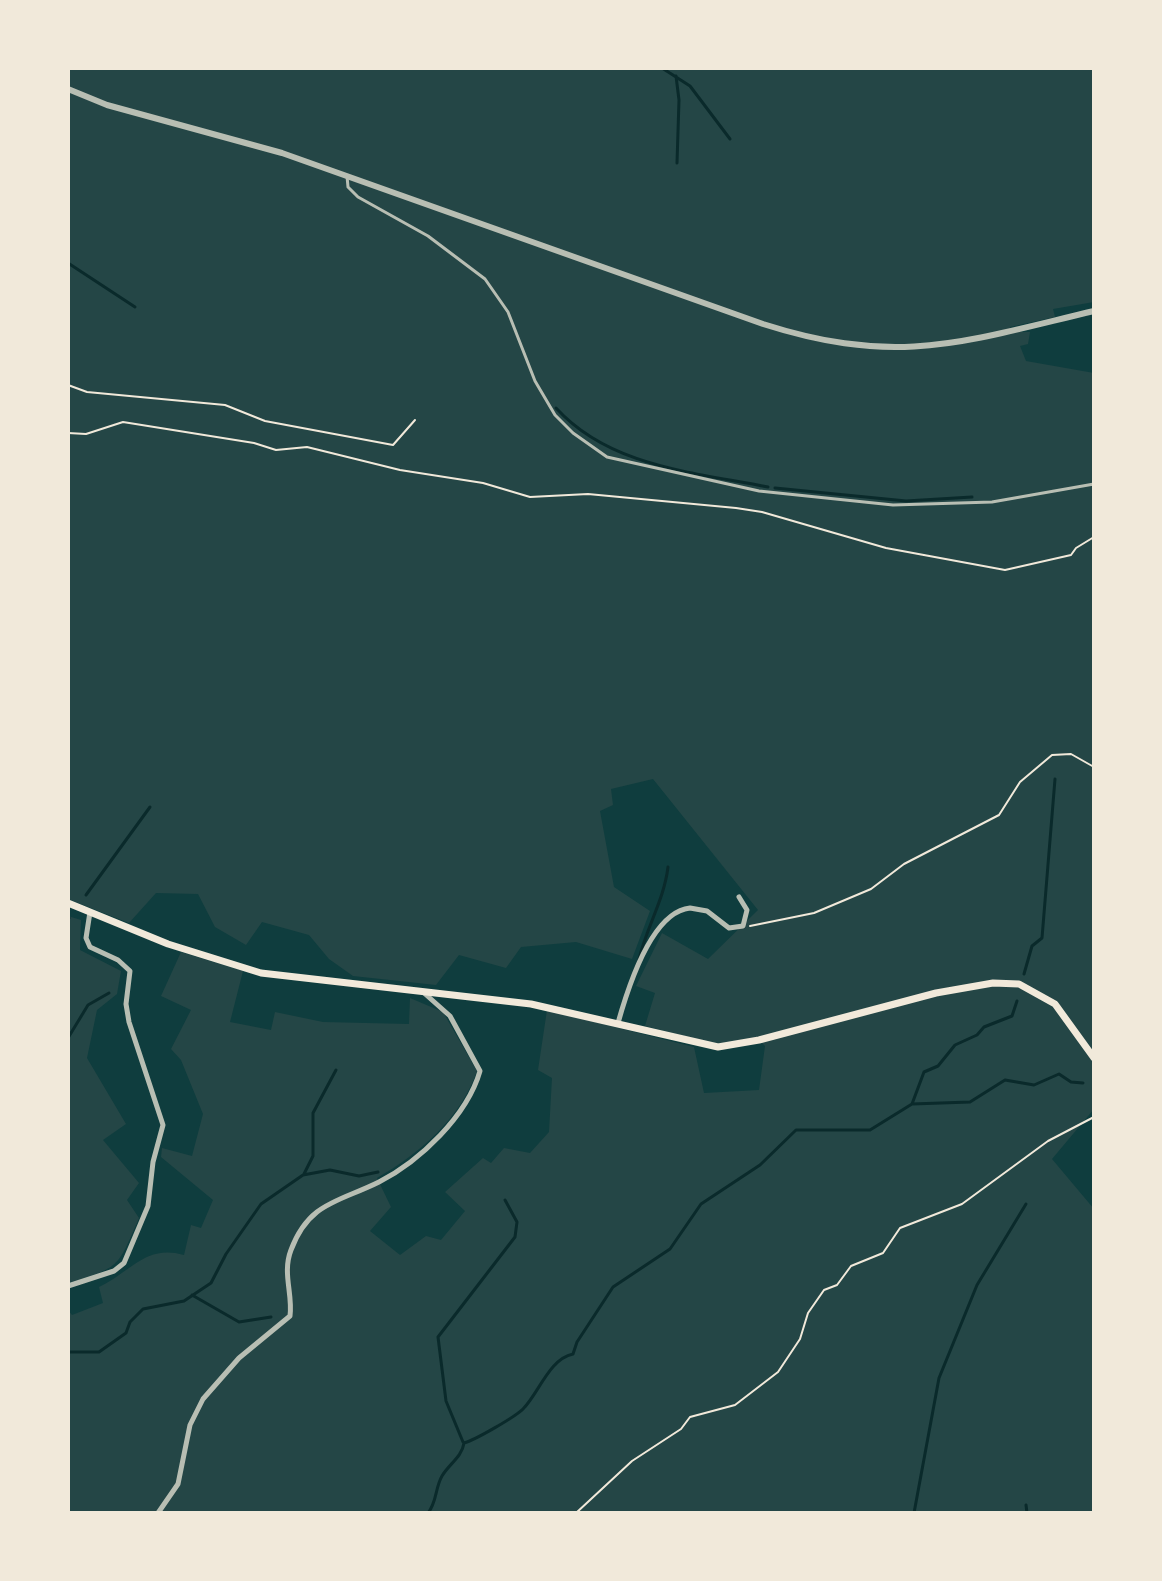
<!DOCTYPE html>
<style>
body{margin:0}
#map{position:relative;width:1162px;height:1581px;overflow:hidden;background:#0f3d3e;font-family:"Alegreya Sans",sans-serif}
canvas{display:block}
.frame{position:absolute;inset:0;border:70px solid #f1e9da;pointer-events:none}
</style>
<div id="map">
<canvas width="1162" height="1581"></canvas>
<div class="frame"></div>
</div>
<script>
const ctx = document.querySelector('canvas').getContext('2d');
ctx.lineJoin = 'round';
function paint(path, color) { ctx.fillStyle = color; ctx.fill(path, 'evenodd'); }
function stroke(path, color, width, dash) { ctx.strokeStyle = color; ctx.lineWidth = width; ctx.lineCap = dash ? 'butt' : 'round'; ctx.setLineDash(dash || []); ctx.stroke(path); }
const green = new Path2D(`
 M68,68H1094V302L1053,309L1055,317L1010,327L1012,332H1030L1028,344L1020,346L1026,361L1094,373V1109L1052,1159L1094,1209V1513H68V1310L72,1315L103,1303L99,1287C132,1271 146,1244 184,1255L191,1225L201,1228L213,1200L161,1157L162,1148L192,1156L203,1114L181,1060L171,1049L191,1010L161,996L181,952L243,971L230,1022L271,1030L275,1012L323,1022L409,1024L410,998L443,1012L477,1071C461,1118 419,1154 377,1178L391,1207L370,1231L400,1255L426,1236L441,1240L465,1211L445,1192L483,1158L491,1163L504,1148L530,1153L549,1132L552,1078L538,1070L547,1010L694,1047L704,1093L759,1090L765,1046L758,1039L716,1044L645,1026L655,993L636,986L662,933L708,959L758,910L653,779L611,789L613,805L600,811L614,887L650,911L632,959L576,942L521,947L506,968L459,955L436,985L353,976L329,959L309,935L262,922L246,945L215,927L198,894L156,893L129,923L68,899Z
 M68,916L81,920L80,950L121,971L117,994L97,1010L87,1058L126,1124L103,1140L139,1183L127,1200L139,1218C117,1269 120,1267 68,1283Z`);
const stream = new Path2D(`
 M662,68L690,86L730,139
 M676,76L679,100L677,163
 M68,263L135,307
 M556,408C610,467 693,472 768,487
 M775,488L906,501L972,497
 M86,895L150,807
 M68,919L69,918
 M639,959C647,926 664,900 668,867
 M1024,974L1032,946L1042,938L1055,779
 M68,1038L88,1005L109,993
 M912,1104L970,1102L1005,1080L1034,1085L1059,1074L1071,1082L1083,1083
 M304,1174L313,1156V1113L336,1070
 M192,1295L239,1322L271,1317
 M68,1352H99L126,1333L130,1322L143,1309L184,1301L211,1283L226,1254L261,1204L303,1175L330,1170L359,1176L378,1172
 M463,1442L446,1401L438,1337L515,1237L517,1222L505,1200
 M1026,1505L1027,1513
 M428,1513C437,1502 435,1488 442,1476C449,1464 462,1457 464,1443C475,1440 515,1417 523,1409C539,1393 549,1359 573,1354L577,1342L613,1287L670,1249L701,1204L760,1165L796,1130H870L912,1104L924,1072L938,1066L955,1045L977,1035L984,1027L1012,1016L1017,1001
 M914,1513L939,1378L977,1285L1026,1204`);
const path = new Path2D(`
 M68,385L87,392L225,405L265,421L393,445L415,420
 M68,433L86,434L123,422L254,443L276,450L307,447L400,470L483,483L530,497L588,494L736,508L762,512L886,548L1005,570L1071,555L1076,548L1094,537
 M750,926L814,913L871,889L904,864L999,815L1020,782L1052,755L1071,754L1094,767
 M576,1513L632,1461L681,1429L690,1417L735,1405L778,1372L800,1339L808,1313L824,1290L837,1285L851,1266L883,1253L900,1228L962,1204L1048,1141L1094,1117`);
const service = new Path2D(`
 M347,176L348,187L358,197L428,236L485,279L508,312L535,381L555,415L573,433L607,457L759,491L893,505L992,502L1094,484`);
const minor = new Path2D(`
 M618,1023C627,991 651,912 690,908L707,911L729,928L743,926L747,910L739,897
 M68,1286L114,1271L124,1263L148,1206L153,1162L163,1125L129,1022L126,1004L130,971L118,960L90,947L86,938L90,912
 M158,1513L178,1484L190,1425L203,1399L239,1358L290,1316C293,1294 282,1273 291,1250C309,1202 339,1202 379,1182C420,1161 467,1116 480,1071L450,1016L423,992`);
const tertiary = new Path2D(`
 M68,89L107,105L282,153L763,324C898,367 963,342 1094,311`);
const secondary = new Path2D(`
 M68,903L168,944L261,973L531,1004L718,1047L759,1040L936,993L993,983L1019,984L1055,1004L1094,1058`);
paint(green, '#244646');
stroke(stream, '#0a2a2b', 3);
stroke(path, '#f1e9da', 2);
stroke(service, '#b8beb3', 3);
stroke(minor, '#b8beb3', 5);
stroke(tertiary, '#b8beb3', 6);
stroke(secondary, '#f1e9da', 7);
</script>
